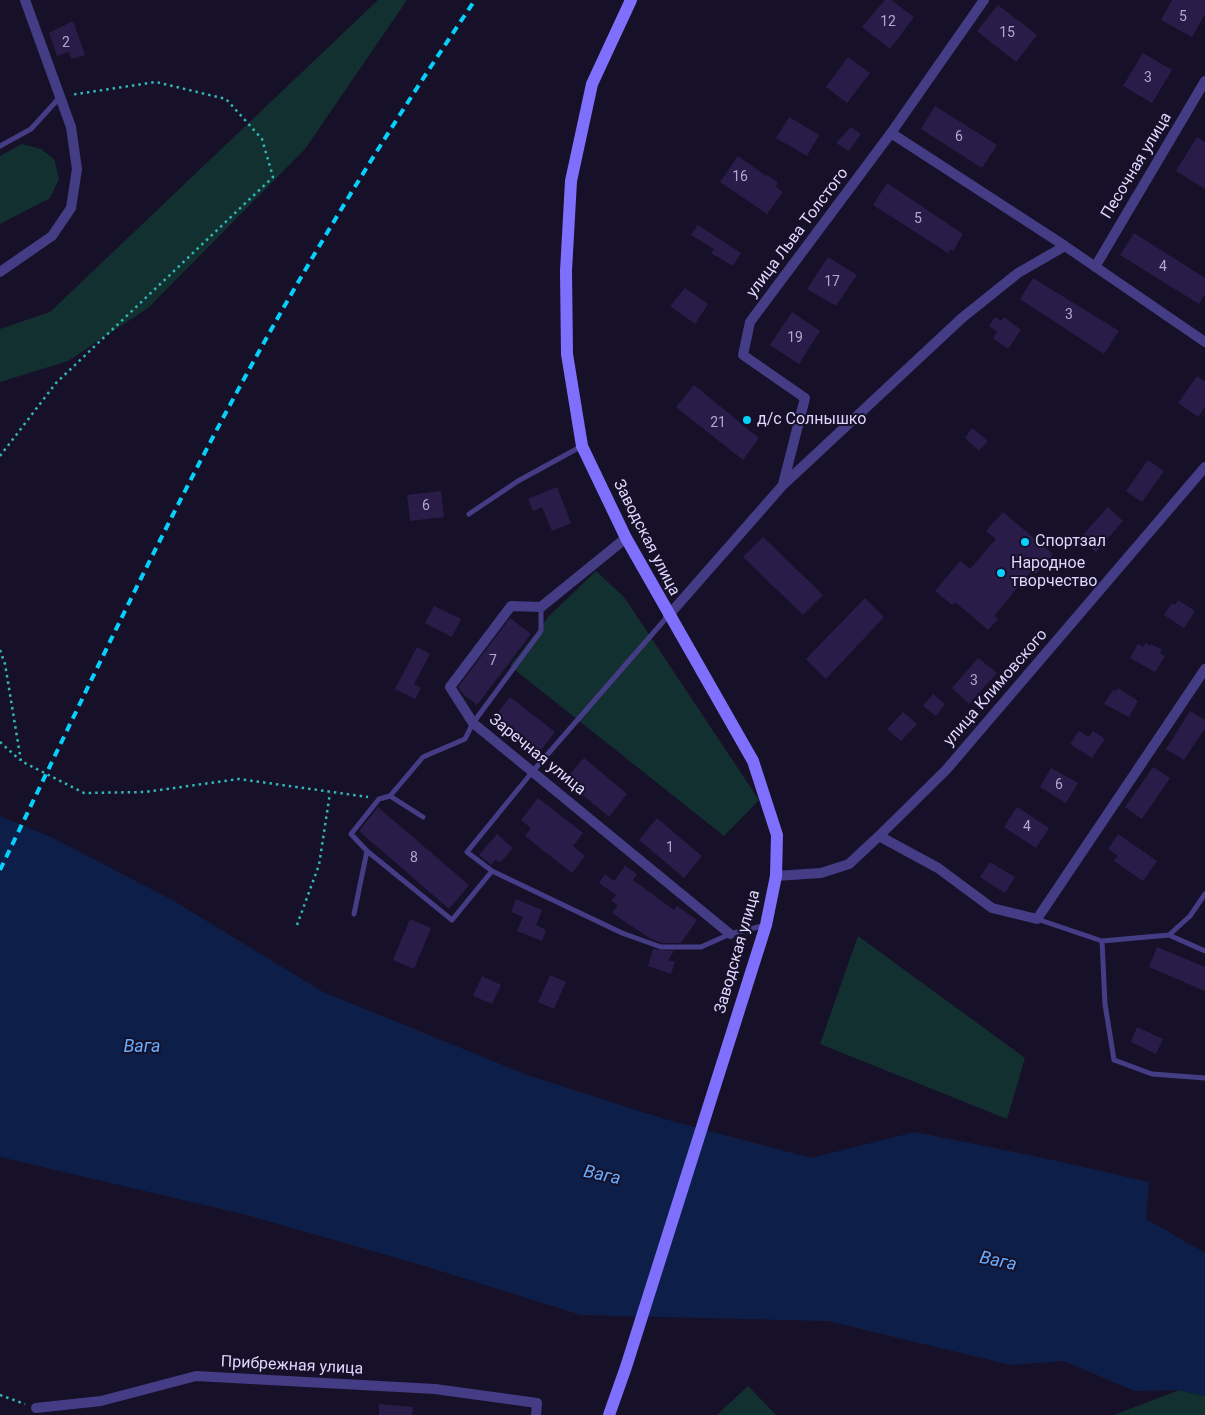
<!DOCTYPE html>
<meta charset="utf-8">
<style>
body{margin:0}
canvas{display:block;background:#161028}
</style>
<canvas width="1205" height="1415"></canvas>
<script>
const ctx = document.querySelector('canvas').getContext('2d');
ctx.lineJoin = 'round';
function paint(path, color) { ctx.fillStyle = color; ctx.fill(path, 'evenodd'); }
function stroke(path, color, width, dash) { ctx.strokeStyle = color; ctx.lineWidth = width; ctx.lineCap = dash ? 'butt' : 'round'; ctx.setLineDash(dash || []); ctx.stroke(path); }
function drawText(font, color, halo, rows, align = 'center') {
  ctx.font = font + ' Roboto,sans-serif'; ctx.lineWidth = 4; ctx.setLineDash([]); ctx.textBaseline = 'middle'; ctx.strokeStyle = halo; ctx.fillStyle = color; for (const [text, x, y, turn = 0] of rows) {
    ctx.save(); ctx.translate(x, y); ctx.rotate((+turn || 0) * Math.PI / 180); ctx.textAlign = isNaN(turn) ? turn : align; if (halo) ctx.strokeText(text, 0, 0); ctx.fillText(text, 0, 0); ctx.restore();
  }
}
const green = new Path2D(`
 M378,0H407L305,149L148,308L68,361L0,382V329L50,312Z
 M22,144L41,149L54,159L59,179L50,198L0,224V156Z
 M596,571L624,597L759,800L724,836L510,666L549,616Z
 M858,936L1025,1058L1007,1119L820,1044Z
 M748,1386L776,1415H717Z
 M1179,1390L1205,1396V1415H1114Z`);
const water = new Path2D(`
 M0,816L51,837L174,901L323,992L527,1075L664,1119L811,1158L915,1132L1039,1157L1149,1182L1146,1219L1205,1253V1396L1179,1390L1135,1391L1064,1361L1011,1365L828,1321L581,1315L415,1263L247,1215L0,1157Z`);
const building = new Path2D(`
 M885,0H891L914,17L890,49L862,27Z
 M1172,0H1205V14L1192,37L1161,20Z
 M998,5L1037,35L1016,62L977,31Z
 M73,21L85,55L71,59L69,52L57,56L49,33Z
 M1143,53L1172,70L1152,103L1123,86Z
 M848,57L870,73L847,103L826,87Z
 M935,106L997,145L982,168L921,129Z
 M789,117L819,135L807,156L776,138Z
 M851,127L861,134L849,151L836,143Z
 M1197,137L1205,142V189L1176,171Z
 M738,156L766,176L767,175L778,182L776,187L783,192L767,214L720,182Z
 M887,183L963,234L953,251L950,249L948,253L873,205Z
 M698,225L741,253L733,266L711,253L714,249L691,235Z
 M1134,233L1205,278V294L1199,304L1120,255Z
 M828,257L857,275L836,306L807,289Z
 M1033,278L1119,331L1104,354L1020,299Z
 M685,288L708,304L695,324L670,306Z
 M792,312L820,331L799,364L770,345Z
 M995,317L1001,321L1004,317L1021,330L1008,349L993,338L997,332L989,326Z
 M1197,376L1205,381V407L1198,417L1178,403Z
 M694,385L759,438L743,460L676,407Z
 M972,428L988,441L979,451L965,438Z
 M1148,460L1164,471L1142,502L1126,491Z
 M557,487L571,523L552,531L542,507L533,511L528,499Z
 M441,491L444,517L410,521L407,495Z
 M1108,507L1123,521L1096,552L1080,538Z
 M1003,512L1053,554L1036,574L1032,570L994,616L998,619L988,630L955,602L952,605L935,591L960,561L970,569L996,539L986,531Z
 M763,537L823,595L803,615L743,557Z
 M865,598L884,617L826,679L806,659Z
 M1178,600L1195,611L1184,628L1164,615L1172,603L1175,605Z
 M434,606L461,619L452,637L425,623Z
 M510,618L531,634L477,705L463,694L458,687Z
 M1146,643L1150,646L1151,644L1162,650L1160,653L1165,656L1155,672L1130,658L1138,644L1143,647Z
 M417,647L430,654L414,684L421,688L415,699L395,689Z
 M978,658L997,673L969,704L952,688Z
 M1118,688L1138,701L1129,717L1104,704L1113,690L1116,691Z
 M933,694L945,704L936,716L923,706Z
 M510,697L555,732L537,755L493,719Z
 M1190,711L1205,720V728L1184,760L1166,749Z
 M903,712L917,724L901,741L887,729Z
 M1079,731L1089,737L1093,731L1105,739L1092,758L1070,744Z
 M584,758L627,794L609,817L565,780Z
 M1153,767L1170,778L1142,819L1125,807Z
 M1051,768L1078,783L1066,803L1040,787Z
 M538,798L583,833L573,846L585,856L572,873L525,836L531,828L521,820Z
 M378,807L469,885L449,909L359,831Z
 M1017,807L1049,828L1036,848L1004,827Z
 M657,818L702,856L684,878L639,840Z
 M497,834L513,848L501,862L495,860L491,865L479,855Z
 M1118,834L1157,861L1143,881L1114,861L1118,856L1108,849Z
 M990,862L1015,877L1005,893L980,877Z
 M625,866L637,874L633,880L674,910L677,906L697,920L681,943H662L651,939L612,913L618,905L611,901L616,895L599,883L605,874L614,881Z
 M516,899L542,910L536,925L546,930L542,941L517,931L523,917L511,912Z
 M410,919L431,928L414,969L393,960Z
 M1157,947L1205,967V991L1149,967Z
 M653,949L674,951L668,960L675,962L671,974L648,966Z
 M550,975L566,982L554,1009L538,1002Z
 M482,976L501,985L492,1004L473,996Z
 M1137,1027L1163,1039L1156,1054L1131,1042Z
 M379,1404L413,1407L412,1415H379Z`);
const path = new Path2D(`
 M0,456L56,383L273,177L262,139L226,99L156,82L70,95
 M0,650L5,664L21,761L84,793L145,792L239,779L368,797
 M0,742L20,760
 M297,925L319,865L330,793
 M0,1395L25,1404`);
const service = new Path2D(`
 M0,146L31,129L60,97
 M469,514L518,481L582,446
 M423,817L390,796L423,757L465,739L473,723L541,631V607
 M367,851L452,920L492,871L467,852L533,771L668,616
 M492,871L622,933L661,947H701L730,934L766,925
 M354,914L367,851L351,834L379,799L390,796
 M1037,919L1102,941L1169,935L1205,951
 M1169,935L1190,916L1205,894
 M1102,941L1105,1004L1114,1060L1152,1074L1205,1078`);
const minor = new Path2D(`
 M891,133L1065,246
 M1095,267L1205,81
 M0,272L52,236L71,208L77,169L71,127L25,0
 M783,484L805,398L743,355L750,322L891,133L984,0
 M626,538L541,607L511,606L450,687L473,723L730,934
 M668,616L783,485L962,318L1018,273L1065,246L1205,342
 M879,836L938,868L992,908L1037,919L1205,669
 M776,876L821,873L849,864L879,836L946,770L1205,467
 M36,1408L101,1401L196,1376L435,1389L537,1403L536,1415`);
const secondary = new Path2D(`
 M609,1415L626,1367L766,925L776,876L777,835L753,761L626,538L582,446L567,354L566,271L571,181L592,84L631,0`);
const rail = new Path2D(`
 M0,870C83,698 164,524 256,357C323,235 397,116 475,0`);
const markers = [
 [747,420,5,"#06d0fb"],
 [1025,542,5,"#06d0fb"],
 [1001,573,5,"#06d0fb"]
];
const numberNames = [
 ["5",1183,17],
 ["12",888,22],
 ["15",1007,33],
 ["2",66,43],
 ["3",1148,78],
 ["6",959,137],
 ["16",740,177],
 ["5",918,219],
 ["4",1163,267],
 ["17",832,282],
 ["3",1069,315],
 ["19",795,338],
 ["21",718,423],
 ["6",426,506],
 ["7",493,661],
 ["3",974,681],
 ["6",1059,785],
 ["4",1027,827],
 ["1",670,848],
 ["8",414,858]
];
const streetNames = [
 ["Песочная улица",1137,166,-59],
 ["улица Льва Толстого",798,233,-53],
 ["Заводская улица",646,538,63],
 ["улица Климовского",996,688,-49],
 ["Заречная улица",537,755,39],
 ["Заводская улица",738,952,-74],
 ["Прибрежная улица",292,1366,3]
];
const poiNames = [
 ["д/с Солнышко",757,420],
 ["Спортзал",1035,542],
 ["Народное",1011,564],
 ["творчество",1011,582]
];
const waterNames = [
 ["Вага",142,1047],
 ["Вага",602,1176,12],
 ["Вага",998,1262,12]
];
paint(green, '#133031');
paint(water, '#0d1f49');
paint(building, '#291c48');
stroke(path, '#32b6b8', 2.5, [2.5, 4]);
stroke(service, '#453c86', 5);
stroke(minor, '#453c86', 10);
stroke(secondary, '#7e70fd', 12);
stroke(rail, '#06d0fb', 4, [8, 6]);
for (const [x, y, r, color] of markers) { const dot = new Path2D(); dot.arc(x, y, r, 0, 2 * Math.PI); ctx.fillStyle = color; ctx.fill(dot); stroke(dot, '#161028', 2); }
drawText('14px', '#b2a8d0', null, numberNames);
drawText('16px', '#dfd7fe', '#161028', streetNames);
drawText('16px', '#dfd7fe', '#161028', poiNames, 'left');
drawText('italic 18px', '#67acfd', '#161028', waterNames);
</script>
